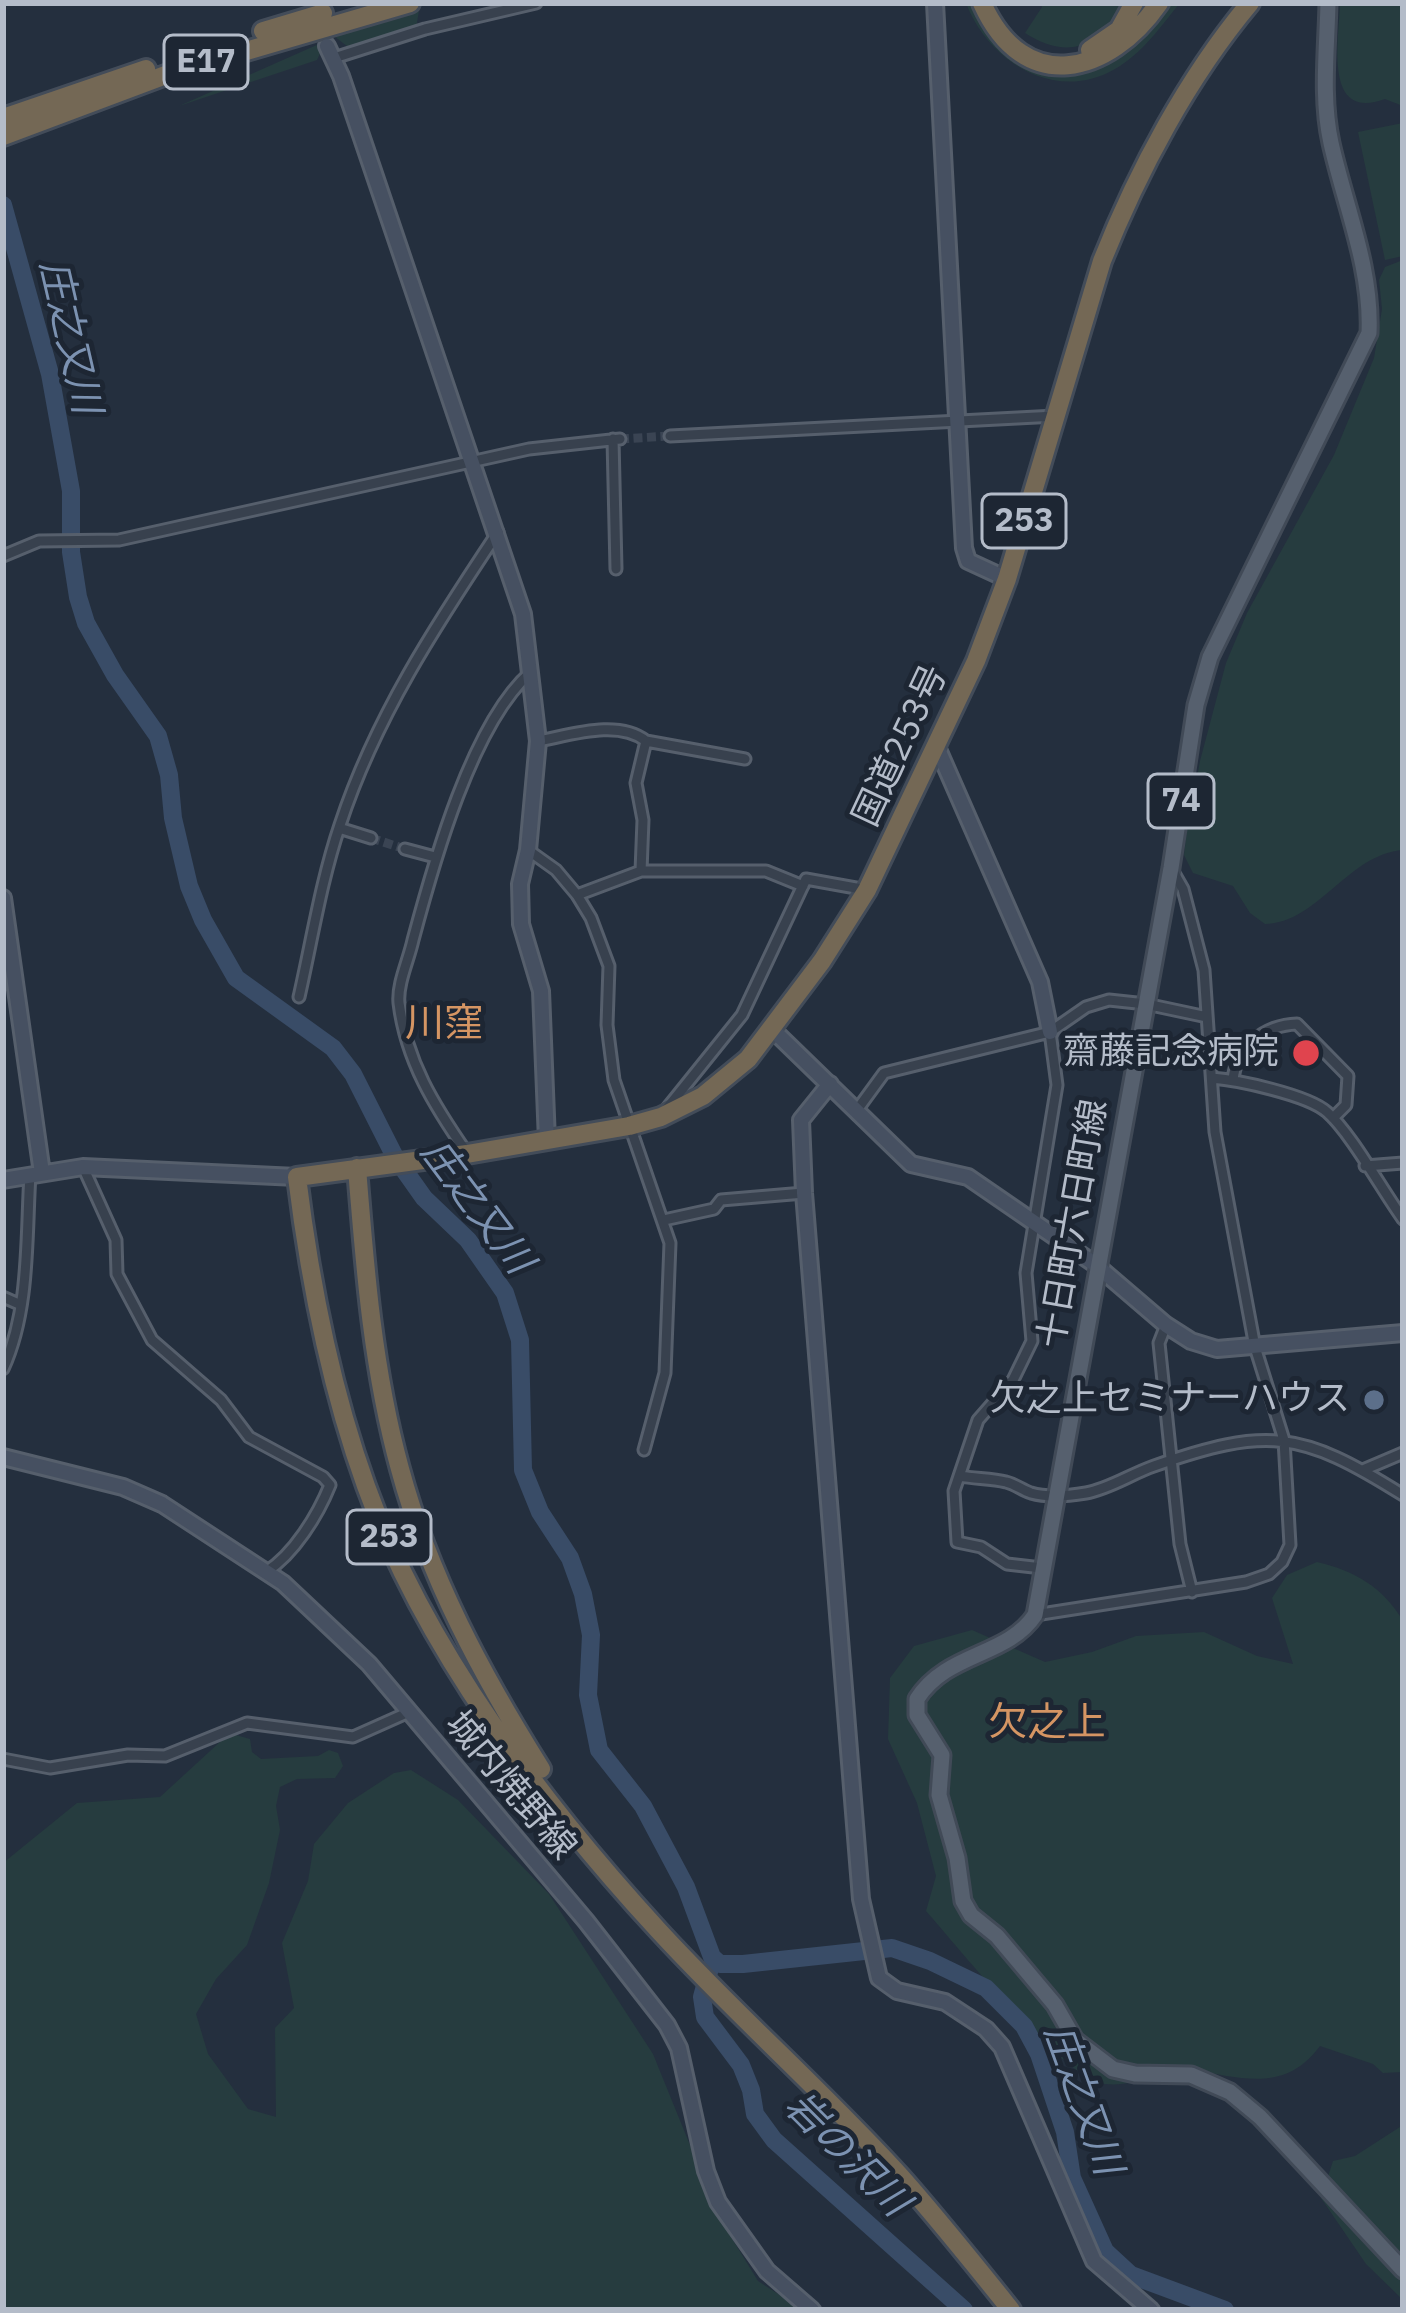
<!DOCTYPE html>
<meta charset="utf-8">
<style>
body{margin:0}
#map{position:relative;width:1406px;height:2313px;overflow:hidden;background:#242f3e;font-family:"IBM Plex Sans",sans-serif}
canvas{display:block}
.frame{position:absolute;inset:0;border:6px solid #b4bcc9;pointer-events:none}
</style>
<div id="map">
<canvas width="1406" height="2313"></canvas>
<div class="frame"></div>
</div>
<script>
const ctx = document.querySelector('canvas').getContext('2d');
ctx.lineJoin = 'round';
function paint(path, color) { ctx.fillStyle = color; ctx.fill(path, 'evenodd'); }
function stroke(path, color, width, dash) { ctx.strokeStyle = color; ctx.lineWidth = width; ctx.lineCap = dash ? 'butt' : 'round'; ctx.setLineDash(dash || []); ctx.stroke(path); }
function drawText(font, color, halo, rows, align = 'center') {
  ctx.font = font + ' "IBM Plex Sans","Noto Sans JP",sans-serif'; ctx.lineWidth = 10; ctx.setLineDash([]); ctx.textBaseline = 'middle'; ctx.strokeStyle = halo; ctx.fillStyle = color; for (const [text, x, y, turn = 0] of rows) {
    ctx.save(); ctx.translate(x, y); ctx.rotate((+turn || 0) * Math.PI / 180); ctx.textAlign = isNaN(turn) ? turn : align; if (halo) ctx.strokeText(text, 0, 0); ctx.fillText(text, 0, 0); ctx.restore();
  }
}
const green = new Path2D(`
 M966,3H975L993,35L1082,71L1125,50L1167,3H1180C1160,27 1143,53 1115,69C1055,104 988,61 966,3Z
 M1040,3H1126C1099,45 1071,62 1025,33L1042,7Z
 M1340,3H1403V106L1385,99C1323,122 1339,40 1340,3Z
 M419,11L416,28L348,47L334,36Z
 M319,44L322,49L317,60L179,106Z
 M1403,123V256L1385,260L1358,132Z
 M1403,260V850C1348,854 1318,923 1265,924L1250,913L1233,886L1193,873L1184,855L1187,830L1200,761L1226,663L1247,613L1334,455L1374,358L1382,309L1379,280L1385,267Z
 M1317,1562C1355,1571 1383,1587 1403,1621V2072L1383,2073L1373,2064L1320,2046C1286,2092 1244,2079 1194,2070C1164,2065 1139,2088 1105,2084C1063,2079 958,1947 926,1911L936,1876L917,1803L888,1739L890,1678L914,1646L972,1630L1045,1662L1092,1652L1136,1636L1204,1632L1257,1656L1293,1664L1272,1598L1287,1575Z
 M236,1735L250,1739L252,1752L261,1759L318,1756L329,1750L338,1753L343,1766L335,1778L297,1779L280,1787L276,1806L280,1830L269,1883L247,1945L216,1979L196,2014L208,2054L248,2109L276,2117L275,2028L294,2008L282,1943L308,1881L314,1844L348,1803L394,1773L411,1770L458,1800L549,1894L653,2054L720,2219L758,2281L803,2310H3V1863L77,1803L160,1797L221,1741Z
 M1403,2125V2300L1366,2264L1321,2198L1333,2161L1355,2156Z`);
const river = new Path2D(`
 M3,205L50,374L71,491V552L78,597L86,623L115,675L158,736L169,775L173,818L189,886L203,920L236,978L333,1048L353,1074L395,1157L424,1198L468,1240L505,1293L520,1340L523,1470L540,1512L570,1558L583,1594L591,1635L588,1695L599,1750L643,1806L686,1887L712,1957L720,1964H743L892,1948L930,1961L986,1988L1024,2026L1039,2054L1065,2132L1072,2178L1105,2251L1131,2275L1225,2310
 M710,1968L702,1997L705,2017L741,2065L751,2090L755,2114L774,2140L964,2310`);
const streetTunnel = new Path2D(`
 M620,439L670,436
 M371,838L405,849`);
const street = new Path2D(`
 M334,58L425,29L536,3
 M670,436L1056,416
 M613,439L616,569
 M3,556L39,541L119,540L529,449L620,439
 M538,741C571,735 618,719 646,741L636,783L643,820L641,871
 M646,741L745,759
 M339,828L371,838
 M405,849L435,857
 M528,850L556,870L577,895L591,918L609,966L607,1025L614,1080L670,1243L665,1373L644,1450
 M577,895L641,871H766L803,886
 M299,997C312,940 321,881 340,825C375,718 436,625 498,532
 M1212,1078C1238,1080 1308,1095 1327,1112C1351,1133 1382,1190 1403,1219
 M1233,1080C1236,1047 1265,1025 1297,1024L1348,1076L1346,1105L1333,1118
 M857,1110L884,1073L1050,1032L1086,1007L1109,1000L1146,1004L1207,1017
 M664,1112L742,1015L806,879L867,890
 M467,1153C435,1107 406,1061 399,1003C397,984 409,959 413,940C433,865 472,723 531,672
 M1365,1166L1403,1163
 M83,1167L116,1240L117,1274L152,1340L221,1400L249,1437L323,1477L330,1485C318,1515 294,1554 266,1572
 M664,1220L714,1209L721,1200L804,1193
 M3,1297L21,1305
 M1166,1325L1159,1343L1180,1544L1192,1592
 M3,1369C30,1310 26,1238 30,1174
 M1363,1470L1403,1453
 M960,1476C975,1479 992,1478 1006,1482C1015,1484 1022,1490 1031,1493C1048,1498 1068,1496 1086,1493C1109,1489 1131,1474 1154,1466C1267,1427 1300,1430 1403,1495
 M1042,1568L1007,1564L981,1547L957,1542L954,1491L978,1420L1013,1380L1032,1341L1026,1273L1057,1085L1050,1032
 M1035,1615L1246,1582L1269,1574L1282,1562L1290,1545L1284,1440L1255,1347L1215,1132L1204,970L1183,889L1171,868
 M3,1759L50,1768L128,1755L165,1756L247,1723L353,1737L409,1712`);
const secondary = new Path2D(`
 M935,3L964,548L968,561L1007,579
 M327,46L341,76L523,614L538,741L528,850L520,884L521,924L541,991L547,1141
 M937,747L1040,982L1050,1032
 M3,898L42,1173
 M773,1030L911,1164L968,1177L1096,1265L1166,1325L1191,1341L1217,1349L1403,1333
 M830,1084L801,1120L804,1193L861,1899L879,1978L897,1991L945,2002L986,2029L1002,2047L1094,2261L1151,2310
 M3,1180L83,1167L297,1177
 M3,1457L123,1487L162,1504L283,1583L369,1664L586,1921L667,2025L679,2048L706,2171L718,2202L767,2271L812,2310`);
const primary = new Path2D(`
 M1328,3C1327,49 1321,98 1331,143C1345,206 1372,268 1369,333L1210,657L1196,705L1171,868L1035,1615C1007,1657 947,1652 917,1699V1715L942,1755L939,1795L957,1858L963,1901L971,1915L997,1936L1055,2005L1075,2040L1113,2069L1135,2074L1191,2075L1230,2092L1260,2117L1403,2270`);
const highway = new Path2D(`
 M982,3C1024,97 1109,75 1159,3
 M263,31L323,13
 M1090,50L1119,30L1134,3
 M3,118L146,69
 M3,136L171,73L410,3
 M357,1168C365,1270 373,1371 400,1469C429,1577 482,1675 541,1769
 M1011,2310C975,2265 939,2220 901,2177C824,2092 737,2016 659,1931C544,1806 424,1648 366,1486C330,1386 310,1283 297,1177L467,1154L629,1126L661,1117L703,1096L748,1059L822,961L867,890L976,661L1007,579L1102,261C1138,171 1188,77 1250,3`);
const markers = [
 [1306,1053,15,"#e0444e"],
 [1374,1400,12,"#5c6f8a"]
];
const shields = [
 [206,62,84],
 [1024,521,84],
 [1181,801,66],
 [389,1537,84]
];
const shieldNames = [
 ["E17",206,62],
 ["253",1024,521],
 ["74",1181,801],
 ["253",389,1537]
];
const streetNames = [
 ["国道253号",901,746,-65],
 ["十日町六日町線",1074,1224,-80],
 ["城内焼野線",510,1786,50]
];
const poiNames = [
 ["齋藤記念病院",1279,1053],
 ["欠之上セミナーハウス",1350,1400]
];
const waterNames = [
 ["庄之又川",69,337,77],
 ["庄之又川",476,1207,53],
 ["庄之又川",1082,2100,70],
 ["岩の沢川",846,2155,45]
];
const neighbourhoodNames = [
 ["川窪",444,1025],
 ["欠之上",1047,1724]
];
paint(green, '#263c3f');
stroke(river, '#394c67', 18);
stroke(streetTunnel, '#3a4453', 9, [9, 4.5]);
stroke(street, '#565f6c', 15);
stroke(secondary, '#565f6c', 20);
stroke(primary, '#414a57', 21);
stroke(highway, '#434c59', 24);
stroke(street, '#38414e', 9);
stroke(secondary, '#465061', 14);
stroke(primary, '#56606e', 15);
stroke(highway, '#746855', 18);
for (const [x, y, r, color] of markers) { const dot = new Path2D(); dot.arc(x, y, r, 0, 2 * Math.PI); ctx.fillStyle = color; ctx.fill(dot); stroke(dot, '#1d2633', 4.5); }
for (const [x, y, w] of shields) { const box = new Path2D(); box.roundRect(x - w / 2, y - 27, w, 54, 9); ctx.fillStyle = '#1d2633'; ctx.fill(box); stroke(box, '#b4bcc9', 3); }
drawText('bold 33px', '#b4bcc9', null, shieldNames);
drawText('36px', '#b4bcc9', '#1d2633', streetNames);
drawText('36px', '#b4bcc9', '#1d2633', poiNames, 'right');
drawText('italic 39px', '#7c92b1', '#1d2633', waterNames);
drawText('39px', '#d59563', '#1d2633', neighbourhoodNames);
</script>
